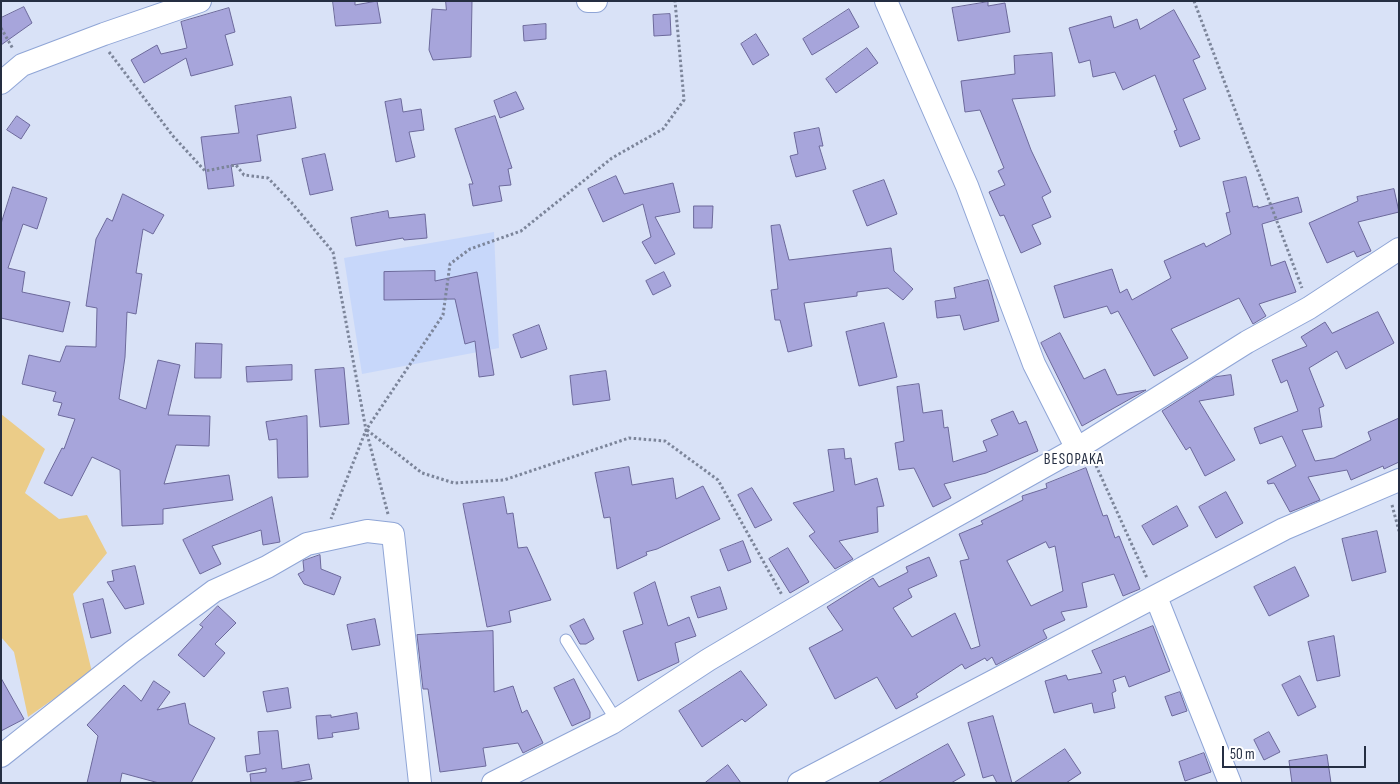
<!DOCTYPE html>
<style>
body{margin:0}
#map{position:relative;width:1400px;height:784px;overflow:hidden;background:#d9e2f7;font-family:"Sofia Sans Condensed",sans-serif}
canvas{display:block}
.frame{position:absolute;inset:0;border:2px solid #252e42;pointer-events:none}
.scale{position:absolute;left:1222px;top:746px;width:144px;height:22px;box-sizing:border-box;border:2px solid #252e42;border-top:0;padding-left:6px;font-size:15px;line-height:18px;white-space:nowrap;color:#252e42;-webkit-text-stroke:4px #fff;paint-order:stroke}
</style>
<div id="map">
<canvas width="1400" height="784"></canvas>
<div class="frame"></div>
<div class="scale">50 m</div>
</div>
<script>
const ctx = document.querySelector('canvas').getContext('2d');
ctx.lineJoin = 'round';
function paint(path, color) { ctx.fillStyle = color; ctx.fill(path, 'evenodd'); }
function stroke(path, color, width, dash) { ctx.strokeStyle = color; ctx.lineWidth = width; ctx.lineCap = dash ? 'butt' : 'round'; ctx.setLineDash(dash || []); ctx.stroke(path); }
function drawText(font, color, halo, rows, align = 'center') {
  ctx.font = font + ' "Sofia Sans Condensed",sans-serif'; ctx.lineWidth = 4; ctx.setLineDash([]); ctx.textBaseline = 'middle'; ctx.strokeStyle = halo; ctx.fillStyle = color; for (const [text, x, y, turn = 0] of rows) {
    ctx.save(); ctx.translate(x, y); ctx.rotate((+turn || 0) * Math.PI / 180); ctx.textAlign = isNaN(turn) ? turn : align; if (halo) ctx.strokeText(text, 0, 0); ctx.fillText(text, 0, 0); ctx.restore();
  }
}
const built = new Path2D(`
 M494,232L499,348L362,374L344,258Z`);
const green = new Path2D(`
 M1,414L45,449L25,493L59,519L87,515L107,553L73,594L92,672L28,717L14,652L1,637Z`);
const building = new Path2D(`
 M333,1H355V5L377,1L381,23L336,26Z
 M446,1H472L471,57L433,60L429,50L432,9L446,10Z
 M988,2V6L1005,3L1010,32L958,41L952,8Z
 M24,7L32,23L1,45V18Z
 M229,8L235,32L225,35L233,65L191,76L186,58L144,83L131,60L157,45L161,54L187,48L181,22Z
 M849,9L859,27L812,55L803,39Z
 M1174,10L1200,57L1193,60L1206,89L1183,99L1200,139L1180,147L1174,131L1177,130L1155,75L1123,90L1115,72L1093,77L1090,60L1079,63L1069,28L1111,16L1114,28L1137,19L1140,29Z
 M670,14L671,35L654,36L653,15Z
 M546,24V39L524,41L523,26Z
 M756,34L769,55L753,65L741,44Z
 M867,48L878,63L836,93L826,79Z
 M1052,53L1055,96L1012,99L1031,150L1051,192L1042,197L1051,217L1032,225L1041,244L1021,253L1004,215L1000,216L989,192L1005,185L998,171L1004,168L980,110L965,112L961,81L1015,74L1014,56Z
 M516,92L524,109L500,118L494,101Z
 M291,97L296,128L257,135L261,161L231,165L234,186L208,189L201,137L239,133L235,106Z
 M401,99L403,112L421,109L424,130L409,132L415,157L396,162L385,102Z
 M17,116L30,125L21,139L7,130Z
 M495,116L512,168L508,169L511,185L499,186L502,201L473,206L469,184H473L455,129Z
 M819,128L823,146H819L826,169L796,177L790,156L798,154L794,133Z
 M325,154L333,190L310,195L302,159Z
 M616,176L624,194L673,183L680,212L655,217L675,254L655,264L642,242L651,237L643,204L603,222L588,189Z
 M1246,177L1253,207L1258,206V208L1298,197L1302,212L1262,224L1271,266L1285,261L1296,292L1259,304L1266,316L1253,324L1239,298L1171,329L1188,358L1154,376L1118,311L1111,314L1107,306L1064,318L1054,286L1112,269L1120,293L1127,289L1132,300L1171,278L1164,261L1204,243L1206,247L1231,234L1226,213L1230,212L1223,182Z
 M884,180L897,214L867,226L853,191Z
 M13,187L47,198L37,229L23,224L8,268L25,272L22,292L70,302L63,332L1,318V224Z
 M1394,189L1399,212L1358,222L1371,251L1357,257L1354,251L1327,263L1309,223L1358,201L1357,197Z
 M123,194L164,215L153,234L143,229L136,273L142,274L136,314L127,312L125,357L119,399L146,409L158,360L180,365L168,415L210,416L209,446L176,445L164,484L229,475L233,500L163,509V524L122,526L120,470L92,457L72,496L44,483L62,448L64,449L75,419L58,415L62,403L53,401L56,392L22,384L29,355L60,362L66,346L96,347L97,308L86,306L96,239L107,218L112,221Z
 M694,206H713L712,228H694Z
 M388,211L389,218L425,214L427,238L404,240L403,238L356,246L351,218Z
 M780,225L789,260L891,248L894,271L913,289L903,300L888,288L857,292V296L804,303L812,346L788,352L780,320H775L771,290L778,289L771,226Z
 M435,271V281L477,272L494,375L479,377L475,341L465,344L455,299L384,300V272Z
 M664,272L671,286L653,295L646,281Z
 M988,280L999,321L964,330L960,315L937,318L935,301L956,298L954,288Z
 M1378,312L1394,343L1346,369L1337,351L1309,368L1324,406L1319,408L1322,427L1302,430L1315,461L1334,458L1371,440L1368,432L1399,418V462L1384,469L1383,466L1351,480L1347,470L1308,477L1320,500L1290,512L1274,483L1268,484L1267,481L1296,466L1282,436L1260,444L1254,428L1298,411L1287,380L1281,383L1272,360L1307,346L1301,337L1325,322L1332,333Z
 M884,323L897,377L859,386L846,332Z
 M539,325L547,349L521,358L513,335Z
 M1060,333L1084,379L1105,369L1117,395L1146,390L1082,426L1041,343Z
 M196,343L222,344L221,378H195Z
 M292,365V380L247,382L246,367Z
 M344,368L349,424L320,427L315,370Z
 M606,371L610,400L573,405L570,376Z
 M1231,375L1234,395L1199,401L1235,460L1205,476L1190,447L1186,450L1162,411L1215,377Z
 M919,384L923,413L942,410L944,428L948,427L953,462L987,451L983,441L998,435L991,420L1013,411L1019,424L1026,421L1038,451L986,473L944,484L951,498L933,507L914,468L899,470L895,443L904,441L897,387Z
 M307,416L308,477L278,478L277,439L269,440L266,422Z
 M844,449L845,459L851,458L855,485L877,478L884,506L877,507L878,532L839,541L853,559L835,569L809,536L815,532L793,503L834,491L828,450Z
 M629,467L632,485L673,478L676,499L703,486L720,519L657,549L646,552L647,555L617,569L610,517L604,518L595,473Z
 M1086,468L1103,516L1107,515L1115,538L1119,536L1140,589L1123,596L1114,574L1082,583L1087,607L1061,612L1065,620L1043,630L1047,638L996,665L992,657L987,661L985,658L965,669L962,664L916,694L918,697L896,709L877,677L835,699L809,648L843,630L827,607L873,578L879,587L908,572L906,567L929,557L937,576L908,589L912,597L893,608L912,637L955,613L971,649L980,646L960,561L969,559L959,534L983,524L981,521L1023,500L1022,496L1047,488L1046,484ZM1046,542L1049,548L1055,546L1063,591L1031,606L1007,561Z
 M752,488L772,520L755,528L738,495Z
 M1226,492L1243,523L1216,538L1199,507Z
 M272,497L280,542L263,545L261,530L212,546L221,564L200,574L183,540Z
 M504,497L507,514L513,513L518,548L527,547L551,600L509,611L511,622L487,627L463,504Z
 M1177,506L1188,526L1153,545L1142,526Z
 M1377,531L1386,572L1352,581L1342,539Z
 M743,541L751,562L728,571L720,550Z
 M788,548L809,582L790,593L769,559Z
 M320,555L321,569L341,577L334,595L304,584L298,574L304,571L303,561Z
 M135,566L144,604L125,609L107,582L114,581L112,571Z
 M1295,567L1309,596L1269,616L1254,587Z
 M655,582L668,626L689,617L696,636L675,643L679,662L638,681L623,631L643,624L634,593Z
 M720,587L727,609L698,618L691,597Z
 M103,599L111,633L91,638L83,604Z
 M218,606L236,623L215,644L225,653L204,677L178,655L203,627L200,625Z
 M375,619L380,645L352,650L347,625Z
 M584,619L594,639L586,644H580L570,626Z
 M1153,626L1170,671L1129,687L1125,676L1113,680L1116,691L1112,693L1115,708L1094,713L1092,703L1054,713L1045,681L1066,675L1068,680L1102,673L1092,651Z
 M493,631L494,692L513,686L522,713L527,710L543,743L523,753L518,743L483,748L486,766L440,772L428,689H423L417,635Z
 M1334,636L1340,676L1317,681L1308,642Z
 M741,671L767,705L745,722L742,719L702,747L679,711Z
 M1300,676L1316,707L1298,716L1282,685Z
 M1,678L24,719L1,731Z
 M574,679L590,712V718L572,726L554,688Z
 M154,681L170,692L157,710L185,703L189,724L215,738L191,783H159L122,773L120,783H87L98,736L87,725L124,685L141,701Z
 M288,688L291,708L267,712L263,692Z
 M1180,692L1187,711L1172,716L1165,697Z
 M357,713L359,729L332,733L333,737L318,739L316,716L331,715V717Z
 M993,716L1012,783H997L993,775L983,778L968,723Z
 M278,731L282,769L309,764L312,779L290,783H251L250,774L266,772V768L247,772L245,756L260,754L258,732Z
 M1269,732L1280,752L1264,760L1254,740Z
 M948,744L965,775L951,783H878Z
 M1065,749L1081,773L1066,783H1014Z
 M1204,753L1211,772L1185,781L1179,762Z
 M1327,755L1331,783H1292L1289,761Z
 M728,765L741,783H705Z`);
const path = new Path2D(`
 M1194,1L1302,288
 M1,28L13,49
 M109,52L173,136L205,171L236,165L244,175L268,178L292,203L333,252L366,430L331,519
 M367,430L422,473L454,483L504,480L629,438L665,441L718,480L782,595
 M1094,461L1147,578
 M1392,505L1399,531
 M388,514L366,430L443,315L450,264L470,249L521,231L612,158L663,129L684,100L675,1`);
const service = new Path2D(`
 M566,640L616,720`);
const minor = new Path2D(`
 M588,1H596
 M886,1L967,186L1034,364L1076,447
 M1,83L22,65L104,34L200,1
 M1156,597L1230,783
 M1,756L132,652L214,591L267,567L307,544L367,531L393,534L420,783
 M493,783L612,723L708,660L863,568L1086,443L1247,342L1309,308L1399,249
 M799,783L1284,529L1399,480`);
const neighbourhoodNames = [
 ["BESOPAKA",1074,460]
];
paint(built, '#c7d7fa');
paint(green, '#ebcc88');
paint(building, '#a7a5db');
stroke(building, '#6c699b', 1);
stroke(service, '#8fa5d6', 13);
stroke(minor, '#8fa5d6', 24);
stroke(path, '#7c859a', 3, [2.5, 2.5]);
stroke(service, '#fff', 11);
stroke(minor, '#fff', 22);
ctx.letterSpacing = '1px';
drawText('15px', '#252e42', '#fff', neighbourhoodNames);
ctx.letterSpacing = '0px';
</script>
